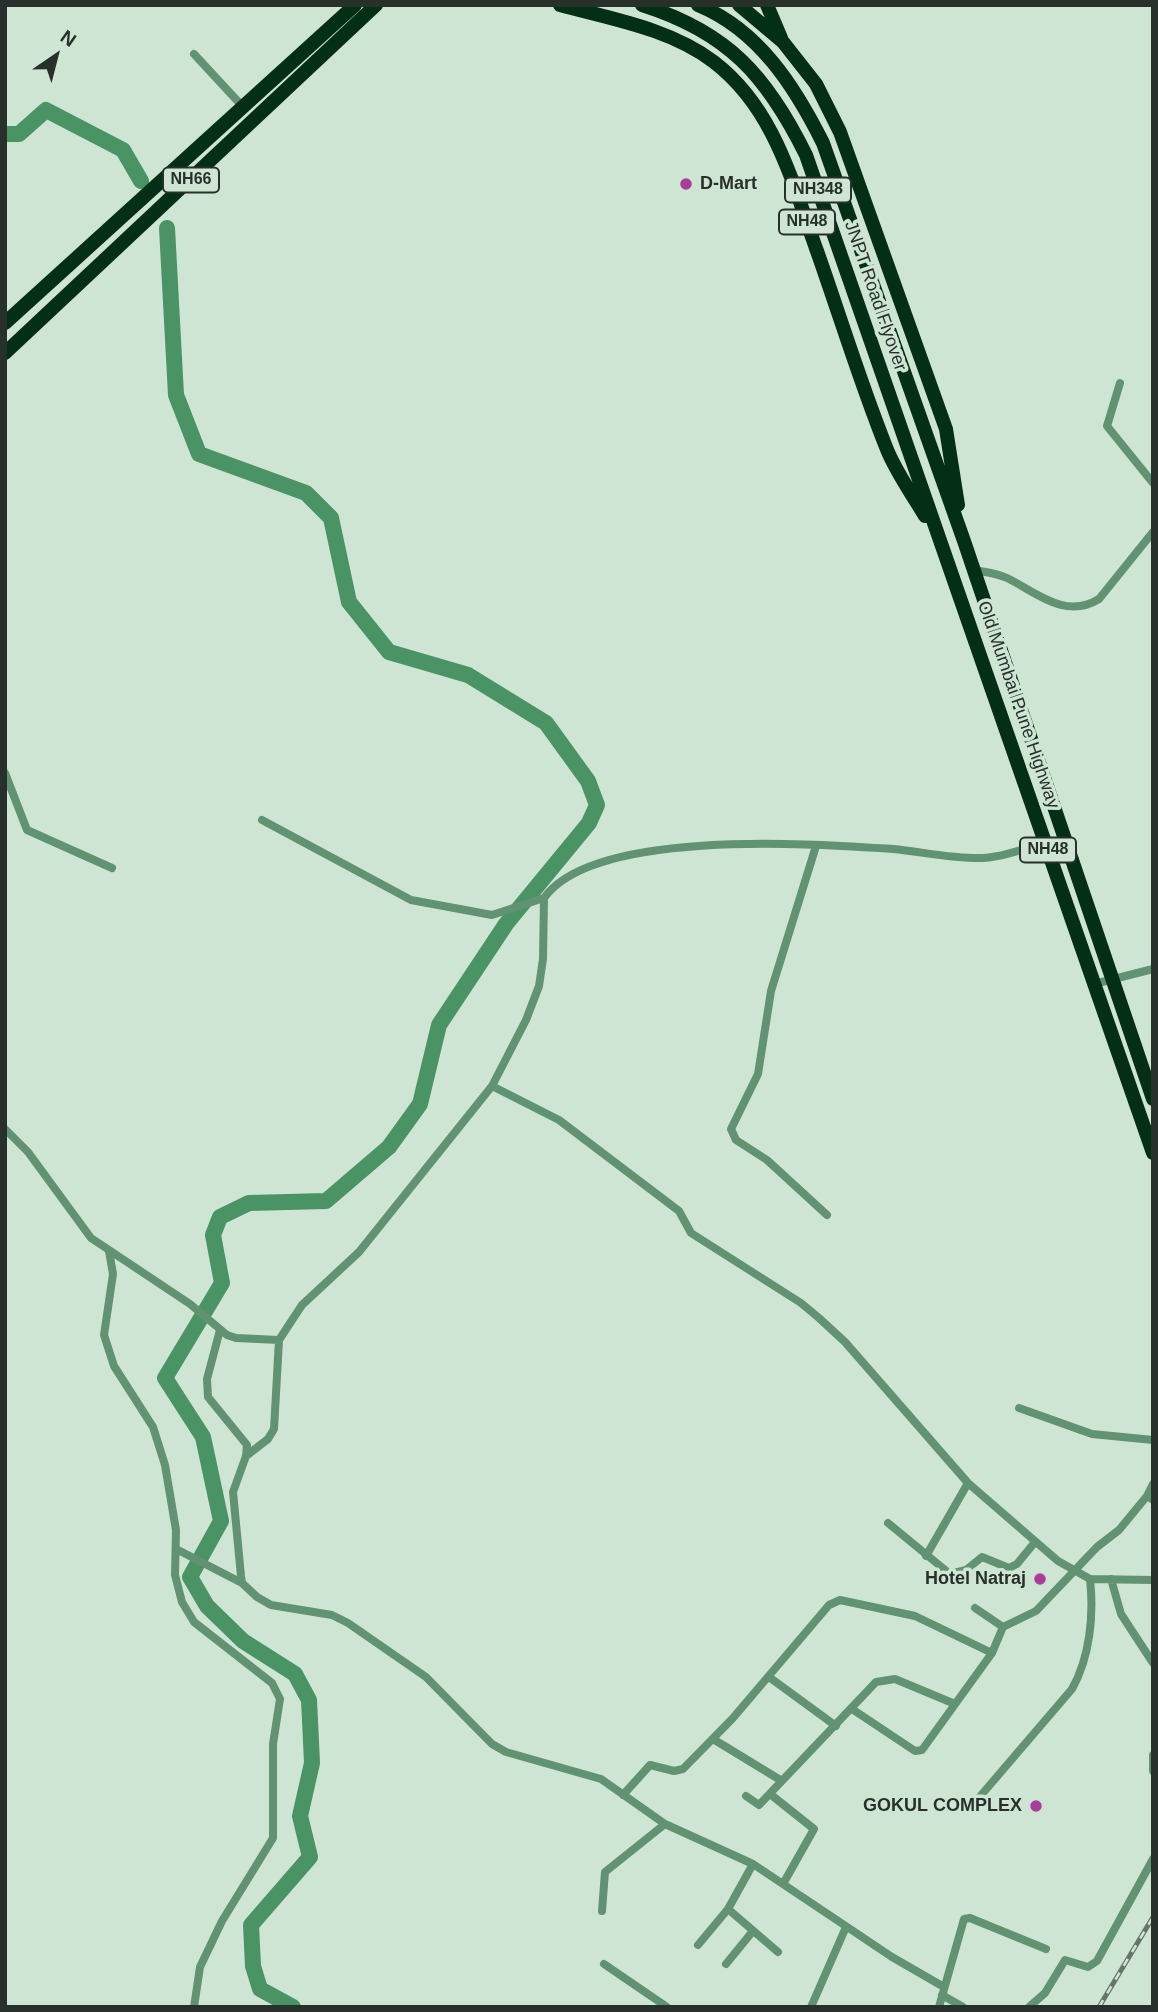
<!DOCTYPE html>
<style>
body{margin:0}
#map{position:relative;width:1158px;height:2012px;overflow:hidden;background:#cee5d4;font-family:Helvetica,sans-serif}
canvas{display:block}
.frame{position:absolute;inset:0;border:7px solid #27302a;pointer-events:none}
.north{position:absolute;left:21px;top:21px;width:70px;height:70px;-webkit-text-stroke:5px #cee5d4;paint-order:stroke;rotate:35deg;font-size:19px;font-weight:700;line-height:28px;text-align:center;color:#27302a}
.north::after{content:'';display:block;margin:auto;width:24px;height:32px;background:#27302a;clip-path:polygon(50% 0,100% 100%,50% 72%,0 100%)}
</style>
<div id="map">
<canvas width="1158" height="2012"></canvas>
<div class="frame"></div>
<div class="north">N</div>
</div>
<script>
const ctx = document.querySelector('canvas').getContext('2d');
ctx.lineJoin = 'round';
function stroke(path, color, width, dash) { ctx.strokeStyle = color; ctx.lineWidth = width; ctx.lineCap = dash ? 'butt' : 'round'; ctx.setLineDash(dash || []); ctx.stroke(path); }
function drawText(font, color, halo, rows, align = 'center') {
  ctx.font = font + ' Helvetica,sans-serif'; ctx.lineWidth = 7; ctx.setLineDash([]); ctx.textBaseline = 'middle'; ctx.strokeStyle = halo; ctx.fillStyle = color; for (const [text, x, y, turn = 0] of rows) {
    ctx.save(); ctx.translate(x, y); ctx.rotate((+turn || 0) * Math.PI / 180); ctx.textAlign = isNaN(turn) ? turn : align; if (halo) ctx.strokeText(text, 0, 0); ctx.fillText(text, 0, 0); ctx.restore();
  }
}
const river = new Path2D(`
 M5,134H19L46,110L123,150L141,181
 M167,228L176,395L199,454L306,493L331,518L349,602L389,652L468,675L546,723L588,781L597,805L589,823L506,924L439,1025L420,1104L389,1147L326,1201L249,1203L220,1217L213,1235L222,1283L165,1378L203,1437L221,1521L190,1577L207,1606L243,1641L295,1674L309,1700L312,1763L300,1816L310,1857L251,1925L253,1966L260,1989L293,2007`);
const street = new Path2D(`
 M194,54L244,108
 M1120,383L1107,426L1153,483
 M974,570C985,572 997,573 1007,578C1036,592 1065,620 1099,599L1153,532
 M5,773L27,830L112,868
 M262,820L411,900L492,915L544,898
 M816,846L771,991L758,1074L731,1129L736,1140L767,1160L827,1215
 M1094,984L1153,969
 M492,1086L559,1120L679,1211L691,1233L801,1303L819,1318L845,1342L968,1483L1058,1561L1090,1579L1153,1580
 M5,1129L28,1152L91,1238L190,1304L227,1335L236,1338L279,1340L302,1305L359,1252L492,1086L526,1020L539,986L543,959L544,898C594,828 814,844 893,849C923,852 954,859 983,858C1004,857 1026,848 1045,842
 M109,1251L113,1274L104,1335L114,1366L153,1427L165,1465L176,1530L175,1575L182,1602L194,1622L272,1683L280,1699L273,1744V1838L222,1921L200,1967L194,2007
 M220,1330L207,1379L208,1397L247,1445L246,1456L233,1492L241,1576L242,1583L257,1597L271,1605L332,1615L348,1623L426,1677L492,1744L506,1752L601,1779L665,1824L753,1864L892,1957L944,1987
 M1019,1408L1092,1434L1153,1440
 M246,1456L268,1439L274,1429L279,1340
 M1147,1496L1153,1484
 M888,1523L950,1574L966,1570L982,1557L1009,1568L1017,1564L1035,1542
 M176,1549L242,1583
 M926,1556L968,1483
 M1111,1579L1121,1614L1153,1663
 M975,1608L1003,1627
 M769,1677L836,1726
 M852,1709L915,1751L922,1750L992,1653L1003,1627L1036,1611L1097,1547L1119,1530L1147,1496L1153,1500
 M713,1739L782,1781
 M1153,1755V1771
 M770,1794L814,1829L783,1884
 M623,1795L650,1765L674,1771L683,1769L733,1718L829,1605L840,1600L915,1616L992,1653
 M746,1796L759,1805L876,1682L895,1679L955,1704
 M971,1807L1072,1689C1090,1657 1094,1615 1090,1579
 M728,1909L778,1952
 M602,1911L605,1872L665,1824
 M698,1945L728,1909L753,1864
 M604,1964L667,2007
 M726,1964L753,1931
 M942,1995L963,2007
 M811,2007L846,1927
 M939,2007L964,1919L970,1918L1046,1949
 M1029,2007L1045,1993L1065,1960L1088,1967L1097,1961L1153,1859`);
const highway = new Path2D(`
 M560,5C612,19 671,29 714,62C775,109 792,182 817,251C840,316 860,382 886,447C895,471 912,494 925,516
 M642,5C728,32 767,76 806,155L1153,1153
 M698,5C759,30 795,87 823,143L964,541L1153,1099
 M739,5L783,42L816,84L840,132L946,429L958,505
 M767,5L781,38
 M5,323L355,5
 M5,353L376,5`);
const rail = new Path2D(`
 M1099,2007L1153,1917`);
const markers = [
 [686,184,7,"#aa3c9a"],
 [1040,1579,7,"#aa3c9a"],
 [1036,1806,7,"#aa3c9a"]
];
const shields = [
 [191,180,56],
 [818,190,66],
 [807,222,56],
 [1048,850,56]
];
const shieldNames = [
 ["NH66",191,180],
 ["NH348",818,190],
 ["NH48",807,222],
 ["NH48",1048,850]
];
const poiNames = [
 ["D-Mart",700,184,"left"],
 ["Hotel Natraj",1026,1579],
 ["GOKUL COMPLEX",1022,1806]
];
const streetNames = [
 ["JNPT Road Flyover",875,296,71],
 ["Old Mumbai Pune Highway",1018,705,71]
];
stroke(river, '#4a9365', 16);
stroke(street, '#619271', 8);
stroke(highway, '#022f16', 14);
stroke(rail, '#66746a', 5);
stroke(rail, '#cee5d4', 2.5, [8]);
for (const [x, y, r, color] of markers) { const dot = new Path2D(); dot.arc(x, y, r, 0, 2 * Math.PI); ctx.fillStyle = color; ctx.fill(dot); stroke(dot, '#cee5d4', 2.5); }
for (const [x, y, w] of shields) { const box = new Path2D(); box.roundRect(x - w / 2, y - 12.5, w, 25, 5); ctx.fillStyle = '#cee5d4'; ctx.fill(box); stroke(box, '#27302a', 2); }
drawText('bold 16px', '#27302a', null, shieldNames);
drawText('bold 18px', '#27302a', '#cee5d4', poiNames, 'right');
drawText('18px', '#27302a', '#cee5d4', streetNames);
</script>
